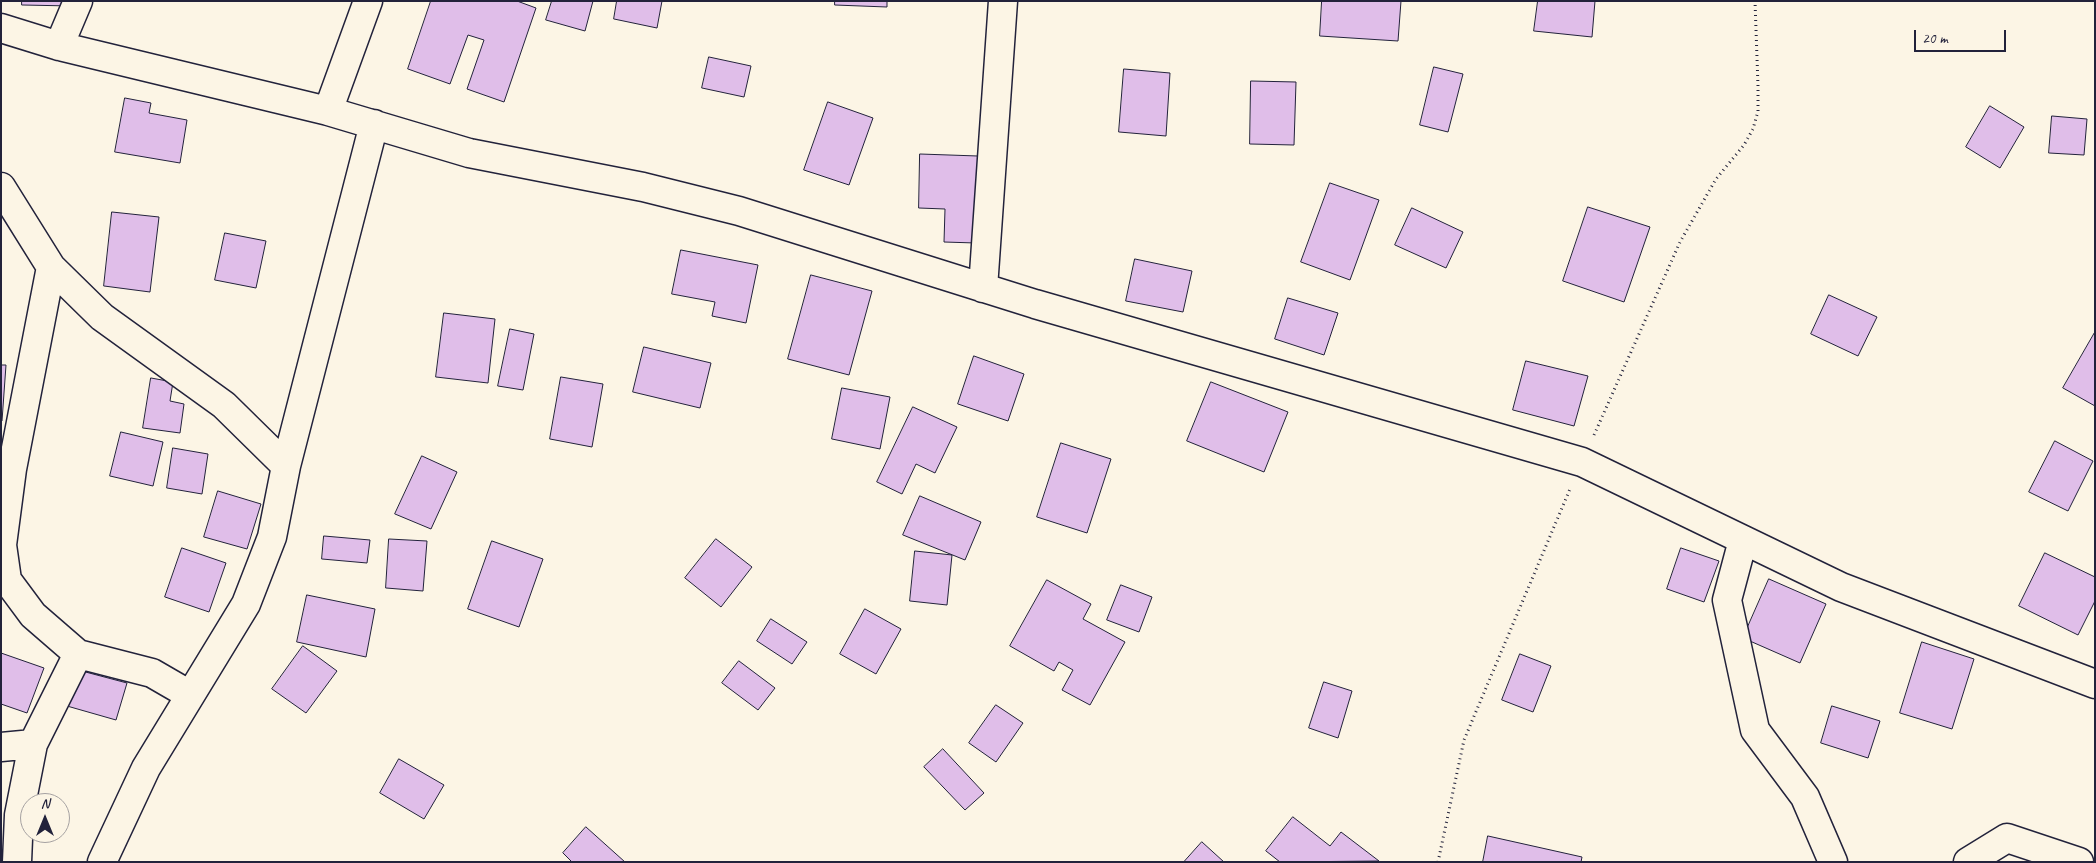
<!DOCTYPE html>
<style>
body{margin:0}
#map{position:relative;width:2096px;height:863px;overflow:hidden;background:#fcf5e5;font-family:Caveat,sans-serif}
canvas{display:block}
.frame{position:absolute;inset:0;border:2px solid #22223b;pointer-events:none}
.north{position:absolute;left:20px;top:793px;width:50px;height:50px;box-sizing:border-box;background:#fcf5e5;border:1px solid #a5a1a1;border-radius:50%;rotate:0deg;font-size:14px;font-weight:700;line-height:20px;text-align:center;color:#22223b}
.north::after{content:'';display:block;margin:auto;width:18px;height:22px;background:#22223b;clip-path:polygon(50% 0,100% 100%,50% 72%,0 100%)}
.scale{position:absolute;left:1914px;top:30px;width:92px;height:22px;box-sizing:border-box;border:2px solid #22223b;border-top:0;padding-left:6px;font-size:15px;line-height:18px;white-space:nowrap;color:#22223b;-webkit-text-stroke:4px #fcf5e5;paint-order:stroke}
</style>
<div id="map">
<canvas width="2096" height="863"></canvas>
<div class="frame"></div>
<div class="north">N</div>
<div class="scale">20 m</div>
</div>
<script>
const ctx = document.querySelector('canvas').getContext('2d');
ctx.lineJoin = 'round';
function paint(path, color) { ctx.fillStyle = color; ctx.fill(path, 'evenodd'); }
function stroke(path, color, width, dash) { ctx.strokeStyle = color; ctx.lineWidth = width; ctx.lineCap = dash ? 'butt' : 'round'; ctx.setLineDash(dash || []); ctx.stroke(path); }
const building = new Path2D(`
 M22,1H73L72,6L22,5Z
 M431,1H517L536,8L504,102L467,89L484,40L468,35L450,84L408,69Z
 M552,1H593L585,31L546,20Z
 M617,1H662L657,28L614,19Z
 M835,1H887V7L835,5Z
 M1322,1H1401L1398,41L1320,36Z
 M1538,1H1595L1592,37L1534,31Z
 M709,57L751,66L744,97L702,88Z
 M1434,67L1463,74L1448,132L1420,125Z
 M1124,69L1170,73L1166,136L1119,132Z
 M1251,81L1296,82L1294,145L1250,144Z
 M125,98L151,103L149,113L187,120L180,163L115,152Z
 M828,102L873,118L849,185L804,170Z
 M1990,106L2024,127L2000,168L1966,147Z
 M2052,116L2087,119L2084,155L2049,153Z
 M920,154L978,156L976,243L944,242L945,209L919,208Z
 M1330,183L1379,200L1350,280L1301,262Z
 M1588,207L1650,227L1624,302L1563,281Z
 M1412,208L1463,232L1446,268L1395,245Z
 M112,212L159,217L150,292L104,286Z
 M225,233L266,241L256,288L215,280Z
 M681,250L758,265L746,323L712,316L715,302L672,294Z
 M1135,259L1192,271L1183,312L1126,301Z
 M811,275L872,291L849,375L788,359Z
 M1829,295L1877,317L1858,356L1811,334Z
 M1288,298L1338,313L1324,355L1275,339Z
 M444,313L495,319L488,383L436,377Z
 M510,329L534,334L523,390L498,386Z
 M2095,332V406L2063,388Z
 M644,347L711,363L700,408L633,392Z
 M974,356L1024,374L1008,421L958,404Z
 M1526,361L1588,376L1574,426L1513,410Z
 M1,365H6L2,421H1Z
 M561,377L603,384L592,447L550,439Z
 M151,378L173,382L170,401L184,404L180,433L143,428Z
 M1211,382L1288,412L1264,472L1187,441Z
 M842,388L890,397L880,449L832,439Z
 M913,407L957,427L935,473L916,464L902,494L877,482Z
 M121,432L163,442L153,486L110,476Z
 M2055,441L2093,461L2068,511L2029,492Z
 M1061,443L1111,459L1087,533L1037,517Z
 M173,448L208,454L202,494L167,488Z
 M422,456L457,472L431,529L395,514Z
 M218,491L261,504L247,549L204,537Z
 M920,496L981,522L965,560L903,535Z
 M324,536L370,540L367,563L322,559Z
 M389,539L427,541L423,591L386,588Z
 M716,539L752,567L721,607L685,578Z
 M492,541L543,559L519,627L468,609Z
 M182,548L226,563L209,612L165,597Z
 M1681,548L1719,561L1704,602L1667,589Z
 M915,551L952,555L947,605L910,601Z
 M2045,553L2095,577V601L2078,635L2019,606Z
 M1769,579L1826,604L1800,663L1743,638Z
 M1047,580L1091,604L1083,619L1125,642L1090,705L1062,690L1073,670L1059,662L1054,671L1010,646Z
 M1121,585L1152,597L1139,632L1107,620Z
 M307,595L375,609L366,657L297,642Z
 M865,609L901,629L876,674L840,654Z
 M771,619L807,642L792,664L757,641Z
 M1922,642L1974,659L1952,729L1900,713Z
 M303,646L337,671L306,713L272,689Z
 M1,653L44,668L27,713L1,704Z
 M1520,654L1551,666L1533,712L1502,700Z
 M739,661L775,688L758,710L722,683Z
 M78,670L127,683L116,720L67,706Z
 M1324,682L1352,691L1338,738L1309,728Z
 M996,705L1023,723L996,762L969,743Z
 M1832,706L1880,721L1868,758L1821,743Z
 M943,749L984,793L965,810L924,767Z
 M399,759L444,785L424,819L380,793Z
 M1293,817L1330,846L1341,832L1379,861L1280,862L1266,851Z
 M586,827L625,862H572L563,853Z
 M1488,836L1582,857L1581,862H1483Z
 M1202,842L1224,862H1184Z`);
const path = new Path2D(`
 M1594,435L1680,242L1716,179L1744,145L1753,129L1758,111V86L1755,1
 M1438,862L1464,740L1570,489`);
const minor = new Path2D(`
 M1,28L59,46L328,111L469,153L643,187L739,211L1035,304L1582,462L1841,587L2095,684
 M59,46L78,1
 M328,111L368,1
 M1,187L51,267L102,317L224,405L286,466
 M51,267L12,469L2,545L7,580L33,615L78,654
 M983,288L1003,1
 M1743,540L1727,600L1755,730L1805,797L1833,862
 M1,747L33,744
 M17,862L19,815L33,744L78,654L152,673L190,695
 M102,862L146,768L246,604L272,537L286,466L374,124
 M1968,862L2007,838L2079,862`);
paint(building, '#e0bee9');
stroke(building, '#22223b', 1);
stroke(minor, '#22223b', 31);
stroke(path, '#22223b', 3, [1, 4]);
stroke(minor, '#fcf5e5', 28);
</script>
